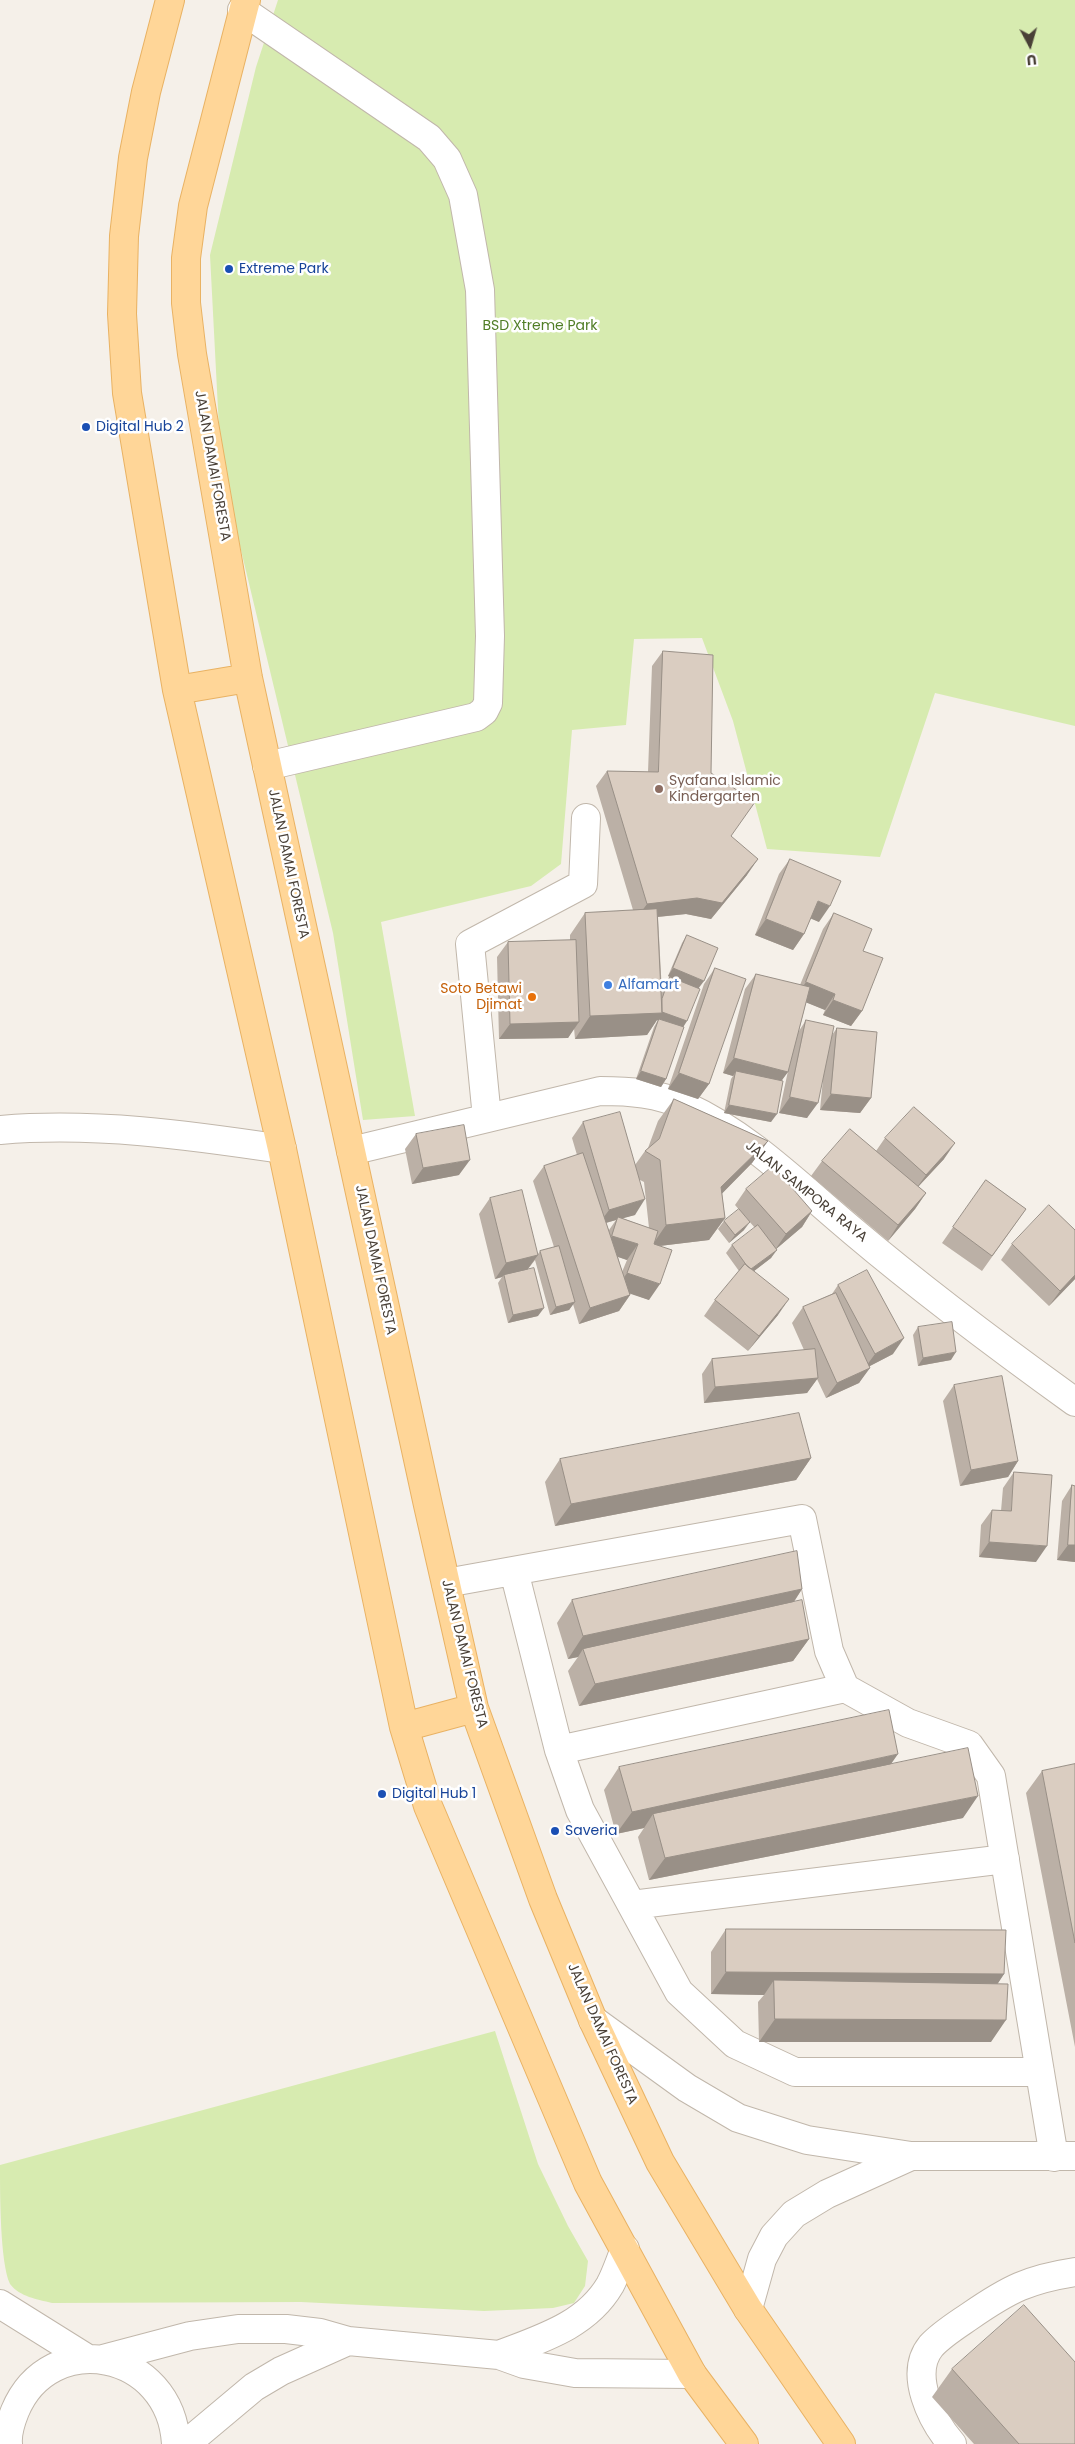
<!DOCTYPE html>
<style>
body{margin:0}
#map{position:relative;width:1075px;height:2444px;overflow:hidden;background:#f5f0e9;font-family:Poppins,sans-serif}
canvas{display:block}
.north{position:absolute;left:1005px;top:20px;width:50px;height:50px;-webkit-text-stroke:4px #fff;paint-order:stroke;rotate:174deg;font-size:14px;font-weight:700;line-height:20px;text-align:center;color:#494037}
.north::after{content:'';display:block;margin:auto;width:18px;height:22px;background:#494037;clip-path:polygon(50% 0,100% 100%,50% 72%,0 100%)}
</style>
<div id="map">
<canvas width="1075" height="2444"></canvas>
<div class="north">U</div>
</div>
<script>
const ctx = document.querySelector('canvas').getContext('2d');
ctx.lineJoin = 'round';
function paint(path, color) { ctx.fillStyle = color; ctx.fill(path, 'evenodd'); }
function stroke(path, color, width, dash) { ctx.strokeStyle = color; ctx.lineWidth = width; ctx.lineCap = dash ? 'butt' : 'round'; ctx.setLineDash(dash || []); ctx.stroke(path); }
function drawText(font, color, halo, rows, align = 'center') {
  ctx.font = font + ' Poppins,sans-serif'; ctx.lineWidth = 5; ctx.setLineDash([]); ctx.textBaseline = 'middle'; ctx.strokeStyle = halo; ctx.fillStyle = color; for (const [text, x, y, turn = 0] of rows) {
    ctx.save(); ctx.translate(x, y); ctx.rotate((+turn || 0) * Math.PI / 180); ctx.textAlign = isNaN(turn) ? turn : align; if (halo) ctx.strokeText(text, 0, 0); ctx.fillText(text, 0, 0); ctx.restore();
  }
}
const green = new Path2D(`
 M278,0H1075V726L935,693L880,857L767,849L733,721L702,638L634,639L626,725L572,730L561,864L531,886L381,922L415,1116L363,1120L333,933L221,467L210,255L256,67Z
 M495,2031L538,2164L568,2226L588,2261L585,2286L574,2303L553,2308L484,2311L301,2302L52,2303C37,2299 20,2297 10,2284C0,2263 0,2193 0,2165Z`);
const minor = new Path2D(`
 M242,10L429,138L447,159L463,195L480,290L490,636L488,703L484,711L476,717L267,766
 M487,1118L470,944L583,884L586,818
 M0,1130C95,1122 188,1135 282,1149
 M351,1151L600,1091C630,1091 658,1093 685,1106C749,1135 800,1187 854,1232C925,1292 1000,1348 1075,1402
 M514,1571L559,1750L580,1810L679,1992L735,2044L795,2072H1040
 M446,1583L802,1519L829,1651L845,1688L908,1723L969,1745L991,1776L1054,2157
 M559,1750L845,1688
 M632,1905L1005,1859
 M593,2020L687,2088L738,2118L807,2140L911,2156H1075
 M0,2304L88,2359
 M748,2309L762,2259L774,2236L794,2214L827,2194L911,2156
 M499,2355C540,2339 586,2326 610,2285C616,2274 620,2261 625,2249
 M103,2359L190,2336L238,2329H286L320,2333L348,2341L499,2355L524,2364L575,2373L692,2374
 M8,2444C7,2433 11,2421 15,2411C50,2327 171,2350 176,2444
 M186,2444L254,2387L281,2371L348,2341
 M952,2444C932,2421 908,2374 931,2346C942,2334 957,2325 970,2316C1009,2289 1029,2279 1075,2272`);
const major = new Path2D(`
 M170,0L146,92L133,158L124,236L122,314L127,393L177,690L282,1149L404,1727L428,1806L588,2183L692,2374L744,2444
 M246,0L193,206L186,258V303L192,354L248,678L428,1505L474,1708L543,1899L593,2020L660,2162L748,2309L841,2444
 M177,690L248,678
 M404,1727L474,1708`);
const wall = new Path2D(`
 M663,651L711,773L731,836L747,875L711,919L686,914L658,917L662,993L664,985L670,977L689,985L668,976L682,943L687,935L699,989L683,1027L666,1079L661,1087L636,1079L654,1027L658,1020H657L647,1035L575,1039L574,1028L568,1038L499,1039L497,957L508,942L570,940V935L585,913L633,910L596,786L607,771L648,772L652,666Z
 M790,859L819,922L811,918L804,934L793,950L755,935L779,874Z
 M834,913L863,951L862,1011L851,1026L823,1015L825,1010L806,1002L799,1031L806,1020L832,1035L837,1028L871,1098L860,1113L820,1110L823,1079L807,1118L779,1113L788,1071L781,1081L771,1122L724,1113L731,1079L733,1076L723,1073L745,989L756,974L800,985L823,929Z
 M715,968L709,1084L698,1099L668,1089L704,984Z
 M674,1099L768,1141L752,1163L722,1193L725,1218L709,1240L659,1246L649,1300L630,1293V1295L619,1311L579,1324L573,1304L569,1310L550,1315L535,1260L528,1269L538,1316L508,1323L498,1283L502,1277L495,1279L479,1214L490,1198L538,1254L540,1251L554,1247L533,1181L544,1166L577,1155L572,1138L583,1122L635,1165L645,1151L648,1148L658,1121ZM640,1180L644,1182L649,1228L622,1218L635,1215ZM616,1220L609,1230L606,1223ZM618,1257L627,1260L622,1272Z
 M416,1134L459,1175L412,1184L405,1149Z
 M885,1138L944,1159L918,1187L926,1193L915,1209L888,1241L811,1176L822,1161L876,1151Z
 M986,1180L1026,1209L982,1271L942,1243Z
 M746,1189L812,1211L802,1227L776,1249L771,1258L754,1271L778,1315L748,1351L704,1316L715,1300L739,1271L726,1253L732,1245L755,1228L735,1205Z
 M724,1221L744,1230L729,1243L718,1229Z
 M1075,1230V1279L1049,1306L1001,1260L1012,1244Z
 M838,1285L893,1354L870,1366L859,1383L826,1398L817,1379L807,1393L704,1403L702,1374L712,1359L804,1350L792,1323L803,1307L832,1294Z
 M918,1327L951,1360L918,1366L913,1335Z
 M954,1385L1018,1461L1008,1477L960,1486L943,1401Z
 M811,1458L796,1480L555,1526L545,1482L560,1459Z
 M1014,1472L1036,1562L979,1557L981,1525L992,1510L1001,1511L1003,1488Z
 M1072,1485L1075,1486V1562L1057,1560L1062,1501Z
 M802,1589L794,1602L809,1639L793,1661L579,1706L568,1671L578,1657L568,1659L557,1623L572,1600Z
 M1075,1764V2047L1026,1793L1042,1771Z
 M891,1765L963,1818L649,1880L638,1837L644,1828L616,1834L604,1790L619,1767Z
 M726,1929L1004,1974L997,1984L991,2042H759L758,2002L764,1995L711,1994V1952Z
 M952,2369L1075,2444H974L932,2397Z`);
const shadedWall = new Path2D(`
 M758,859L747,875L711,919L686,914L636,919L647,904Z
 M818,901L830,906L819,922L807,917Z
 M766,919L804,934L793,950L755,935Z
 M673,968L704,981L698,989L668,976Z
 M806,982L835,994L825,1010L795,998Z
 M833,1000L862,1011L851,1026L823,1015Z
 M658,1010L687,1021L682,1029L657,1020L647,1035L575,1039L590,1016Z
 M579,1022L568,1038L499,1039L510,1024Z
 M734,1058L788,1072L777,1087L736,1071L733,1076L723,1073Z
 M641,1071L666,1079L661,1087L636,1079Z
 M679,1073L709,1084L698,1099L668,1089Z
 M831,1094L871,1098L860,1113L820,1110Z
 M790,1097L818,1103L807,1118L779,1113Z
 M729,1105L777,1114L771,1122L724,1113Z
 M768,1141L752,1163L706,1210L721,1187Z
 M955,1143L944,1159L915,1190L926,1175Z
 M470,1160L459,1175L412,1184L423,1168Z
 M926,1193L915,1209L888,1241L898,1225Z
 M645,1199L635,1215L617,1220L618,1217L616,1220L598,1225L609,1210Z
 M812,1211L802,1227L775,1250L786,1234Z
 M725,1218L709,1240L651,1247L666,1225Z
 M750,1222L744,1230L729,1243L735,1235Z
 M612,1236L638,1244L627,1260L601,1251Z
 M777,1250L771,1258L745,1278L750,1270Z
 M538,1255L527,1270L504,1275L502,1277L495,1279L506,1263Z
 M627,1273L660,1284L649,1300L616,1289Z
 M1075,1275V1279L1049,1306L1060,1291Z
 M630,1295L619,1311L579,1324L590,1308Z
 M789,1299L778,1315L748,1351L759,1336Z
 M575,1302L569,1310L550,1315L556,1307Z
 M544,1308L538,1316L508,1323L513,1315Z
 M904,1338L893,1354L864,1369L875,1354Z
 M956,1352L951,1360L918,1366L923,1358Z
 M870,1368L859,1383L826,1398L837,1383Z
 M818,1378L807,1393L704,1403L715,1387Z
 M811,1458L796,1480L555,1526L571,1504Z
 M1018,1461L1008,1477L960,1486L971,1470Z
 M989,1542L1047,1546L1036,1562L979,1557Z
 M1068,1545H1075V1562L1057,1560Z
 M802,1589L787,1612L583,1649L578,1657L568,1659L583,1636Z
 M809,1639L793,1661L579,1706L595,1684Z
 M898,1754L882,1777L653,1814L644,1828L616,1834L632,1812Z
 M978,1796L963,1818L649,1880L665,1858Z
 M726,1972L1004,1974L989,1997L774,1980L764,1995L711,1994Z
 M775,2019L1006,2020L991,2042H759Z`);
const building = new Path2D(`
 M663,651L713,655L711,773L755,802L731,836L758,859L722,903L697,898L647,904L607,771L658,772Z
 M790,859L841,881L830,906L818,901L804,934L766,919Z
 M657,909L662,1013L590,1016L585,913Z
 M834,913L872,929L863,951L883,958L862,1011L833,1000L835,994L806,982Z
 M687,935L718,948L704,981L673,968Z
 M576,940L579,1022L510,1024L508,942Z
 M715,968L746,979L709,1084L679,1073Z
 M756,974L810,987L788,1072L734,1058Z
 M670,977L700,989L687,1021L662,1012V999Z
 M659,1019L684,1027L666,1079L641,1071Z
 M806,1020L834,1026L818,1103L790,1097Z
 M837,1028L877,1032L871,1098L831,1094Z
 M736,1071L783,1081L777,1114L729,1105Z
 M674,1099L768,1141L721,1187L725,1218L666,1225L660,1160L645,1151L659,1139Z
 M914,1107L955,1143L926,1175L885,1138Z
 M620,1112L645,1199L609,1210L583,1122Z
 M464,1125L470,1160L423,1168L416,1134Z
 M850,1129L926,1193L898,1225L822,1161Z
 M583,1153L630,1295L590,1308L544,1166Z
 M773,1166L812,1211L786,1234L746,1189Z
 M986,1180L1026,1209L992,1256L953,1227Z
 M522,1190L538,1255L506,1263L490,1198Z
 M1049,1205L1075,1230V1275L1060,1291L1012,1244Z
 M739,1209L750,1222L735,1235L724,1221Z
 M618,1217L658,1231L654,1244L672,1250L660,1284L627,1273L638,1244L612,1236Z
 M758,1225L777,1250L751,1269L747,1266L732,1245Z
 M559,1246L575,1302L556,1307L540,1251Z
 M745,1264L789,1299L759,1336L715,1300Z
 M534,1268L544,1308L513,1315L504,1275Z
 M867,1270L904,1338L875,1354L838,1285Z
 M836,1293L870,1368L837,1383L803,1307Z
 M952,1322L956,1352L923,1358L918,1327Z
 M815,1349L818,1378L715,1387L712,1359Z
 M1002,1376L1018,1461L971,1470L954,1385Z
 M799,1413L811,1458L571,1504L560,1459Z
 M1014,1472L1052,1475L1047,1546L989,1542L992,1510L1011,1511Z
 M1072,1485L1075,1486V1545H1068Z
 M797,1551L802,1589L583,1636L572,1600Z
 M802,1600L809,1639L595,1684L583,1649Z
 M889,1710L898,1754L632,1812L619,1767Z
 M968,1748L978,1796L665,1858L653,1814Z
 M1075,1764V1943L1042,1771Z
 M726,1929L1006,1930L1004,1974L726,1972Z
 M774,1980L1008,1984L1006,2020L775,2019Z
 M1024,2305L1075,2362V2444H1019L952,2369Z`);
const markers = [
 [229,269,5,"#1a4fb4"],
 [86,427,5,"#1a4fb4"],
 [659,789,5,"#8d6e63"],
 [608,985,5,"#3f7fe0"],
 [532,997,5,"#e8710a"],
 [382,1794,5,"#1a4fb4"],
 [555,1831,5,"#1a4fb4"]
];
const transitNames = [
 ["Extreme Park",239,269],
 ["Digital Hub 2",96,427],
 ["Digital Hub 1",392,1794],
 ["Saveria",565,1831]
];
const parkNames = [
 ["BSD Xtreme Park",540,326]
];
const streetNames = [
 ["JALAN DAMAI FORESTA",212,466,80],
 ["JALAN DAMAI FORESTA",288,864,78],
 ["JALAN SAMPORA RAYA",806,1192,39],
 ["JALAN DAMAI FORESTA",375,1260,78],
 ["JALAN DAMAI FORESTA",464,1654,76],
 ["JALAN DAMAI FORESTA",602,2034,66]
];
const educationNames = [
 ["Syafana Islamic",669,781],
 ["Kindergarten",669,797]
];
const shopNames = [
 ["Alfamart",618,985]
];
const foodNames = [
 ["Soto Betawi",522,989],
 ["Djimat",522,1005]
];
paint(green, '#d7ebb0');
stroke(minor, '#c1b7ab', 30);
stroke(major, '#e9b263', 30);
stroke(minor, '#fff', 28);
stroke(major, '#ffd698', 28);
paint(wall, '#bbb0a6');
paint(shadedWall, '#999087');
paint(building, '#dacdc1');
stroke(building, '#999087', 1);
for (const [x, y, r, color] of markers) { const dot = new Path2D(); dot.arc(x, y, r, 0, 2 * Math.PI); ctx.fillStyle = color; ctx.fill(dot); stroke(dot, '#fff', 2); }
drawText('14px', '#164399', '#fff', transitNames, 'left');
drawText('14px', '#517e27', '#fff', parkNames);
drawText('14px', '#494037', '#fff', streetNames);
drawText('14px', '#785e54', '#fff', educationNames, 'left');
drawText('14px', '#366cbe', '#fff', shopNames, 'left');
drawText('14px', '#c56008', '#fff', foodNames, 'right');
</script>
